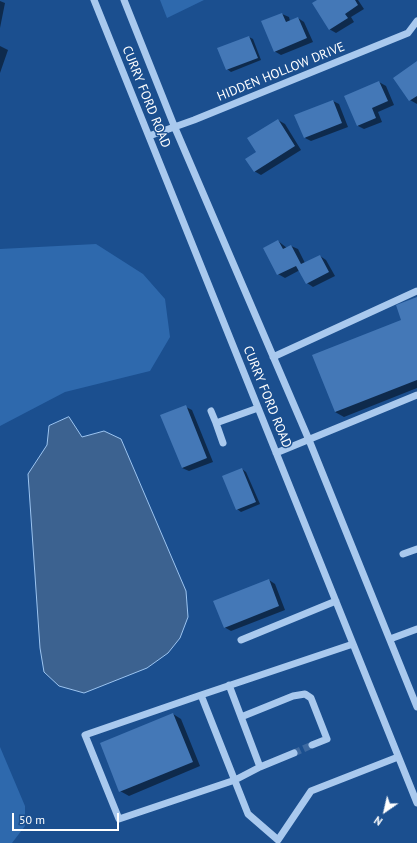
<!DOCTYPE html>
<style>
body{margin:0}
#map{position:relative;width:417px;height:843px;overflow:hidden;background:#1b4f8f;font-family:"PT Sans",sans-serif}
canvas{display:block}
.north{position:absolute;left:365px;top:791px;width:40px;height:40px;-webkit-text-stroke:3px #1b4f8f;paint-order:stroke;rotate:214deg;font-size:11px;font-weight:700;line-height:16px;text-align:center;color:#fff}
.north::after{content:'';display:block;margin:auto;width:14px;height:18px;background:#fff;clip-path:polygon(50% 0,100% 100%,50% 72%,0 100%)}
.scale{position:absolute;left:12px;top:813px;width:107px;height:18px;box-sizing:border-box;border:2px solid #fff;border-top:0;padding-left:5px;font-size:12px;line-height:14px;white-space:nowrap;color:#fff;-webkit-text-stroke:3px #1b4f8f;paint-order:stroke}
</style>
<div id="map">
<canvas width="417" height="843"></canvas>
<div class="north">N</div>
<div class="scale">50 m</div>
</div>
<script>
const ctx = document.querySelector('canvas').getContext('2d');
ctx.lineJoin = 'round';
function paint(path, color) { ctx.fillStyle = color; ctx.fill(path, 'evenodd'); }
function stroke(path, color, width, dash) { ctx.strokeStyle = color; ctx.lineWidth = width; ctx.lineCap = dash ? 'butt' : 'round'; ctx.setLineDash(dash || []); ctx.stroke(path); }
function drawText(font, color, halo, rows, align = 'center') {
  ctx.font = font + ' "PT Sans",sans-serif'; ctx.lineWidth = 3; ctx.setLineDash([]); ctx.textBaseline = 'middle'; ctx.strokeStyle = halo; ctx.fillStyle = color; for (const [text, x, y, turn = 0] of rows) {
    ctx.save(); ctx.translate(x, y); ctx.rotate((+turn || 0) * Math.PI / 180); ctx.textAlign = isNaN(turn) ? turn : align; if (halo) ctx.strokeText(text, 0, 0); ctx.fillText(text, 0, 0); ctx.restore();
  }
}
const green = new Path2D(`
 M160,0H204L167,18Z
 M96,244L143,274L165,299L170,337L150,371L65,392L0,426V249Z
 M0,747L25,806V826L12,843H0Z`);
const water = new Path2D(`
 M69,417L82,437L104,431L121,439L186,591L188,617L180,638L168,653L147,668L84,693L59,686L44,672L40,648L28,474L47,445L49,426Z`);
const shadow = new Path2D(`
 M319,0H358L364,9L351,17L354,22L336,33L329,29Z
 M0,1L5,3L0,28Z
 M282,14L289,17L290,21L298,18L304,22L313,42L281,55L274,51Z
 M249,37L253,39L261,60L231,72L227,69Z
 M0,46L8,50L0,73Z
 M417,63V104L410,100Z
 M379,82L386,86L394,105L378,112L382,122L364,129L358,126L345,97Z
 M333,101L339,104L348,127L311,141L305,138Z
 M278,120L285,124L301,150L261,175L254,171L257,152Z
 M278,241L287,248L291,246L298,249L305,263L320,256L326,260L335,276L313,287L307,283L300,270L285,278L278,274L264,248Z
 M417,298V388L344,417L335,412L403,321Z
 M186,407L192,410L213,462L189,471L182,468Z
 M242,469L246,472L260,504L241,512L237,509Z
 M269,580L275,584L285,610L231,631L224,627Z
 M173,714L181,719L200,766L129,796L120,791Z`);
const building = new Path2D(`
 M317,0H355L358,5L345,14L348,18L329,30L312,3Z
 M282,13L286,22L298,17L307,38L274,52L261,21Z
 M249,36L258,58L226,70L217,48Z
 M417,61V96L409,101L393,78Z
 M379,81L388,101L372,108L376,118L357,126L344,96Z
 M333,100L342,123L304,138L294,115Z
 M278,119L295,146L254,172L245,159L256,152L247,138Z
 M278,240L283,249L291,245L301,264L320,255L329,272L306,284L296,266L277,275L263,248Z
 M417,297V380L335,412L312,355L401,320L396,305Z
 M186,405L207,458L182,468L160,415Z
 M242,468L256,502L236,510L222,476Z
 M269,579L279,606L224,628L213,601Z
 M173,713L193,762L119,792L100,743Z`);
const minorTunnel = new Path2D(`
 M294,753L312,745`);
const minor = new Path2D(`
 M94,0L417,803
 M124,0L175,128L309,440L417,707
 M149,136L194,120L408,33L417,21
 M273,357L417,291
 M211,411L216,423
 M223,443L216,423L258,408
 M276,453L417,395
 M403,554L417,549
 M390,639L417,629
 M241,640L336,601
 M353,644L201,695L248,814L278,840L311,791L398,757
 M229,685L260,767
 M201,695L85,735L119,819L235,780L260,767L294,753
 M241,717L293,696L305,694L311,698L327,739L312,745`);
const streetNames = [
 ["HIDDEN HOLLOW DRIVE",281,72,-22],
 ["CURRY FORD ROAD",146,97,68],
 ["CURRY FORD ROAD",267,397,68]
];
paint(green, '#2e69ad');
paint(water, '#3c6290');
stroke(water, '#9cc4f0', 1);
paint(shadow, '#0007');
paint(building, '#4478b7');
stroke(minorTunnel, '#3d69a0', 7, [7, 3.5]);
stroke(minor, '#a9c9ee', 7);
drawText('13px', '#fff', '#1b4f8f', streetNames);
</script>
